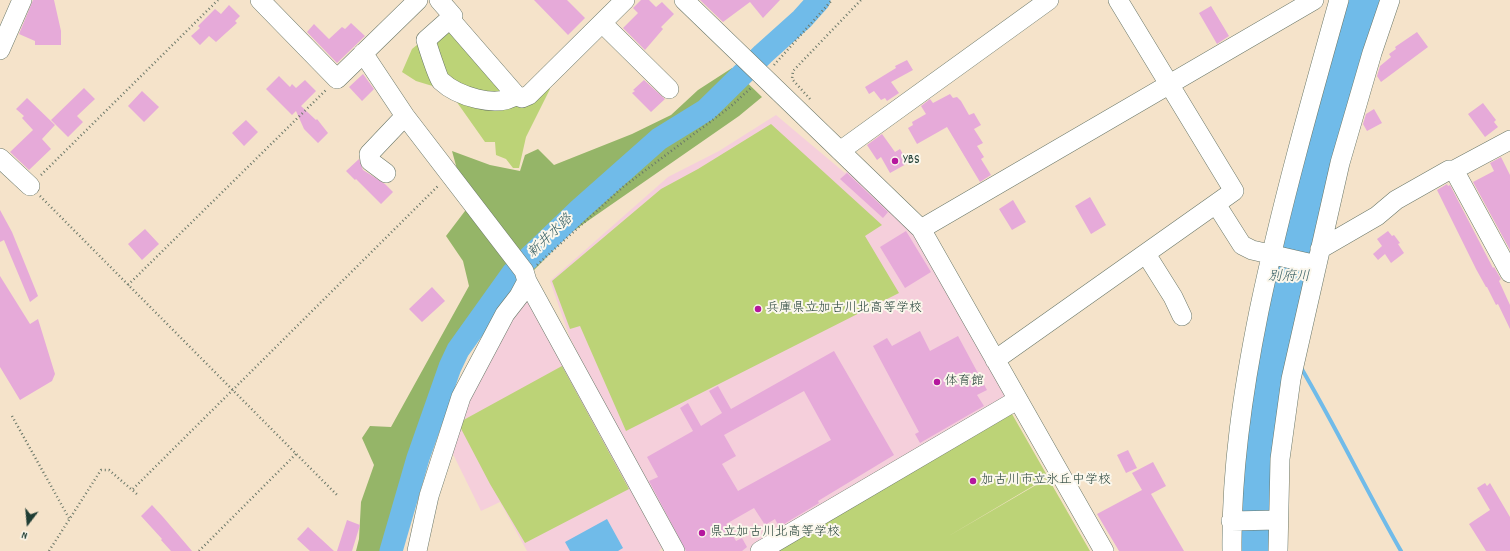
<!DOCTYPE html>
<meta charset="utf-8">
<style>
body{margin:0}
#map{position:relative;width:1510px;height:551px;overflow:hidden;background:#f5e3ca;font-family:Dekko,sans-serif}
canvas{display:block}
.north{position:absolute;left:8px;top:503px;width:40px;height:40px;-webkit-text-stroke:3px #fbf7ec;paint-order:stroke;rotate:196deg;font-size:11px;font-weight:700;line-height:16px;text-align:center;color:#1f3d34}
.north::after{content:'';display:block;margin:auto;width:14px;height:18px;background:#1f3d34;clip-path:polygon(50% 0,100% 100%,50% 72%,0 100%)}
</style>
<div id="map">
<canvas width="1510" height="551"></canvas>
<div class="north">N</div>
</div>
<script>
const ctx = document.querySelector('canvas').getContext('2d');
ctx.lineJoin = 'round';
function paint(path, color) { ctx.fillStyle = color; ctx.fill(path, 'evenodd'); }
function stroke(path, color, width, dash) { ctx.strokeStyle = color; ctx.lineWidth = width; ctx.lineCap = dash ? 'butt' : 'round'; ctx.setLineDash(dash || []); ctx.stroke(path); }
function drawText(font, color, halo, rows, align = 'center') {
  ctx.font = font + ' Dekko,"Klee One",sans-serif'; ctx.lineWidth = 4; ctx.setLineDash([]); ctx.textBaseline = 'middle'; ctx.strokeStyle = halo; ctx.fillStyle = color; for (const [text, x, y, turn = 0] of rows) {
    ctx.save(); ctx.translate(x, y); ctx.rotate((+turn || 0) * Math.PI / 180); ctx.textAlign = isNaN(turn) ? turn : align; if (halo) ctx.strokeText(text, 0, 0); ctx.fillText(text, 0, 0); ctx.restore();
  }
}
const built = new Path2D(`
 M776,115L845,173L851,168L909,228L1006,392L1003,402L750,551H680L620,438L570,338L550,281L668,177L719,151Z
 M526,297L666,543L659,551H527L500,502L481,511L450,448L465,397Z`);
const green = new Path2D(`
 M455,14L524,93L546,82L550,89L526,137L519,168H513L506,159L496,155L495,142H485L449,91L416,81L402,72L412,49Z
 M771,124L882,225L865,236L899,293L626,431L580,326L570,329L552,281L661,189L698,169Z
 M562,366L629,489L525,543L490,484L458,423Z
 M1012,414L1048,477L947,537L1048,478L1090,551H778Z`);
const forest = new Path2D(`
 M732,68L762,97L739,116L569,234L508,297L468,355L427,432L414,477L400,551H356L359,539L361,502L374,465L362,438L370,426L391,427L469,286L463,261L446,236L465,211L463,191L452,151L490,165L520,171L525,155L538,149L554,165L632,134L671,115L698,90Z`);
const water = new Path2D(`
 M1349,0H1384L1340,141L1271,551H1239L1238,512L1256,346L1336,36Z
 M607,519L623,548L618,551H570L565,542Z`);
const stream = new Path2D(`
 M1300,366C1336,427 1366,490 1401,551`);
const river = new Path2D(`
 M391,551L418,458L450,367L458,350L513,273L580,209L659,139L706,110L763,54L802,19L819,0`);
const building = new Path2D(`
 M33,0H54L61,31V45H35V41L19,34Z
 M534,0H567L585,18L568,35Z
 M641,0H649L656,7L662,2L674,14L661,27L663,29L645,50L623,28L638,13L633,8Z
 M700,0H780L763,18L750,2L723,22Z
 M229,5L240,16L235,21L237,23L216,42L209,36L200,45L191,36L200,28L198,26L215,9L221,14Z
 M1211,6L1229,36L1217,44L1199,13Z
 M351,23L365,36L337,63L307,32L314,24L329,39L342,27L345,29Z
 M1417,32L1428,47L1381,82L1377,76L1380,66L1391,57L1389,54L1396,49L1395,47Z
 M907,60L913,70L891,82L899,93L887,101L885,98L881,100L874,91L869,94L865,87L896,68L895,66Z
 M363,74L374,89L362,101L349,87Z
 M279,76L290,87L292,84L296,88L305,80L316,91L301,106L316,120L317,119L328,133L318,143L304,129L296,111L292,115L266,89Z
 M644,80L665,99L651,112L632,93L635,91L633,90Z
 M84,88L95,99L77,116L83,122L68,137L51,120Z
 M142,91L159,107L144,122L128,106Z
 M950,94L953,98L957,97L961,101L969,115L974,113L981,125L974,129L983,143L977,146L984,157L981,159L991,175L980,182L947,127L917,144L908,128L913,125L912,122L926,114L921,106L930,99L933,103Z
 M27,98L55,125L42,139L51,149L29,170L10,152L33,130L22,118L24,116L16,109Z
 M1483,103L1496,120L1494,122L1498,127L1485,137L1468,114Z
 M1374,109L1382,123L1367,131L1363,124L1366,114Z
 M246,120L258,132L244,146L232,133Z
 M882,134L895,152L900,149L908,163L890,173L881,157L877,160L867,145Z
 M1501,157L1510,175V250L1473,182L1494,171L1490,163Z
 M359,159L363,170L385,184L393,192L381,204L356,179L355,180L346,171Z
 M847,173L888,212L883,218L840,179Z
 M1447,184L1448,186L1450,185L1493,268L1494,267L1501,279L1499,281L1510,305V329L1498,304L1496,305L1487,287H1486L1476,269L1437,190Z
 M1090,197L1106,225L1091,234L1075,206Z
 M1013,200L1026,222L1012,230L999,209Z
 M0,210L12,232L38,296L30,302L4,240L0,242Z
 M145,229L159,244L142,260L128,244Z
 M906,231L931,272L905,288L880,247Z
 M1388,231L1392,236L1394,235L1400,243L1398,244L1404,253L1391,263L1385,254L1378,260L1373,254L1382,246L1377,239Z
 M0,276L30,324L38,319L55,374L52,381L20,400L0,367Z
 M432,287L445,301L422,322L409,309Z
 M920,331L930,351L958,336L987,390L977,395L984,406L920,443L915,434L919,432L873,346L887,338L892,346Z
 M834,351L894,455L818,501L819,503L779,527L775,519L765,525L754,508L726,524L736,541L742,538L747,547L742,551H686L649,481L658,477L647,457L693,431L680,408L688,403L701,426L722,413L709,391L718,386L731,409ZM804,391L831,440L738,491L722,464L736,456L724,435Z
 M1128,450L1137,468L1126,473L1117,455Z
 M1153,462L1166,486L1151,494L1184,551H1119L1097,514L1142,490L1132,473Z
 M1485,483L1487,486L1490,483L1510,517V551H1486L1469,524L1490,510L1477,488Z
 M152,505L163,517L192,551H171L161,540L162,539L141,516Z
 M347,520L360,525L352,551H337Z
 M308,527L334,551H310L297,539Z`);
const path = new Path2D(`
 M774,65L832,0
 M810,99L792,79L793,71L861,0
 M41,175L218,0
 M40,196L338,496
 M537,265L623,187L730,107L752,87
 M128,285L327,89
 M12,416L70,520
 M133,489L439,185
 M49,551L101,470H109L138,495
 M199,551L296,454`);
const minor = new Path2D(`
 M260,0L337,79L418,0
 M439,0L453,16L426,40C428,47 438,78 441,81C457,96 497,109 516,95
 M684,0L921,229L1104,551
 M450,19L516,95L522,98L529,95L625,0
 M602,23L669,89
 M0,50L22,0
 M363,53L405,116L524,271L527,281L675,551
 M1510,140L1454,170L1510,273
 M840,151L1049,0
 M0,158L30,186
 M386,173L370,161L369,154L405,116
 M1216,204L1242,245L1252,250L1317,265
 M921,229L1314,0
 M1320,249L1377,216L1396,200L1449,170H1454
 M1146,254L1173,297L1182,316
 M995,360L1234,191L1118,0
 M1231,521L1278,520
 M417,551L429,496L461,397L505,314L519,296L527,281
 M760,551L1017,400
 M1232,551C1231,470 1243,390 1259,311C1281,206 1310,103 1339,0
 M1278,551L1280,459L1291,379L1340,163L1372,53L1390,0`);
const markers = [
 [895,161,4,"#b5179e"],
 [758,309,4,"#b5179e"],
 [937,382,4,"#b5179e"],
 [973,481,4,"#b5179e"],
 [702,533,4,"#b5179e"]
];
const poiNames = [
 ["YBS",903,161],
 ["兵庫県立加古川北高等学校",766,309],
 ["体育館",945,382],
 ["加古川市立氷丘中学校",981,481],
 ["県立加古川北高等学校",710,533]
];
const waterNames = [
 ["新井水路",551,237,-44],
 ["別府川",1289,278]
];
paint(built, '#f5cfdb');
paint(green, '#bcd377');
paint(forest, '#95b568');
paint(water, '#70bbe9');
stroke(stream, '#70bbe9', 4);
stroke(river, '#70bbe9', 23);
paint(building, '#e6aad9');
stroke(minor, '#6a7768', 20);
stroke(path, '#6a7768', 2.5, [1, 3]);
stroke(minor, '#fff', 19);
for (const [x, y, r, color] of markers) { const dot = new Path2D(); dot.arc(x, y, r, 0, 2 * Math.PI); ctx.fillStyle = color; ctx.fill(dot); stroke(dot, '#fbf7ec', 1.5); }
drawText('13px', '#1f3d34', '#fbf7ec', poiNames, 'left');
drawText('italic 14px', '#335c61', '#fbf7ec', waterNames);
</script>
